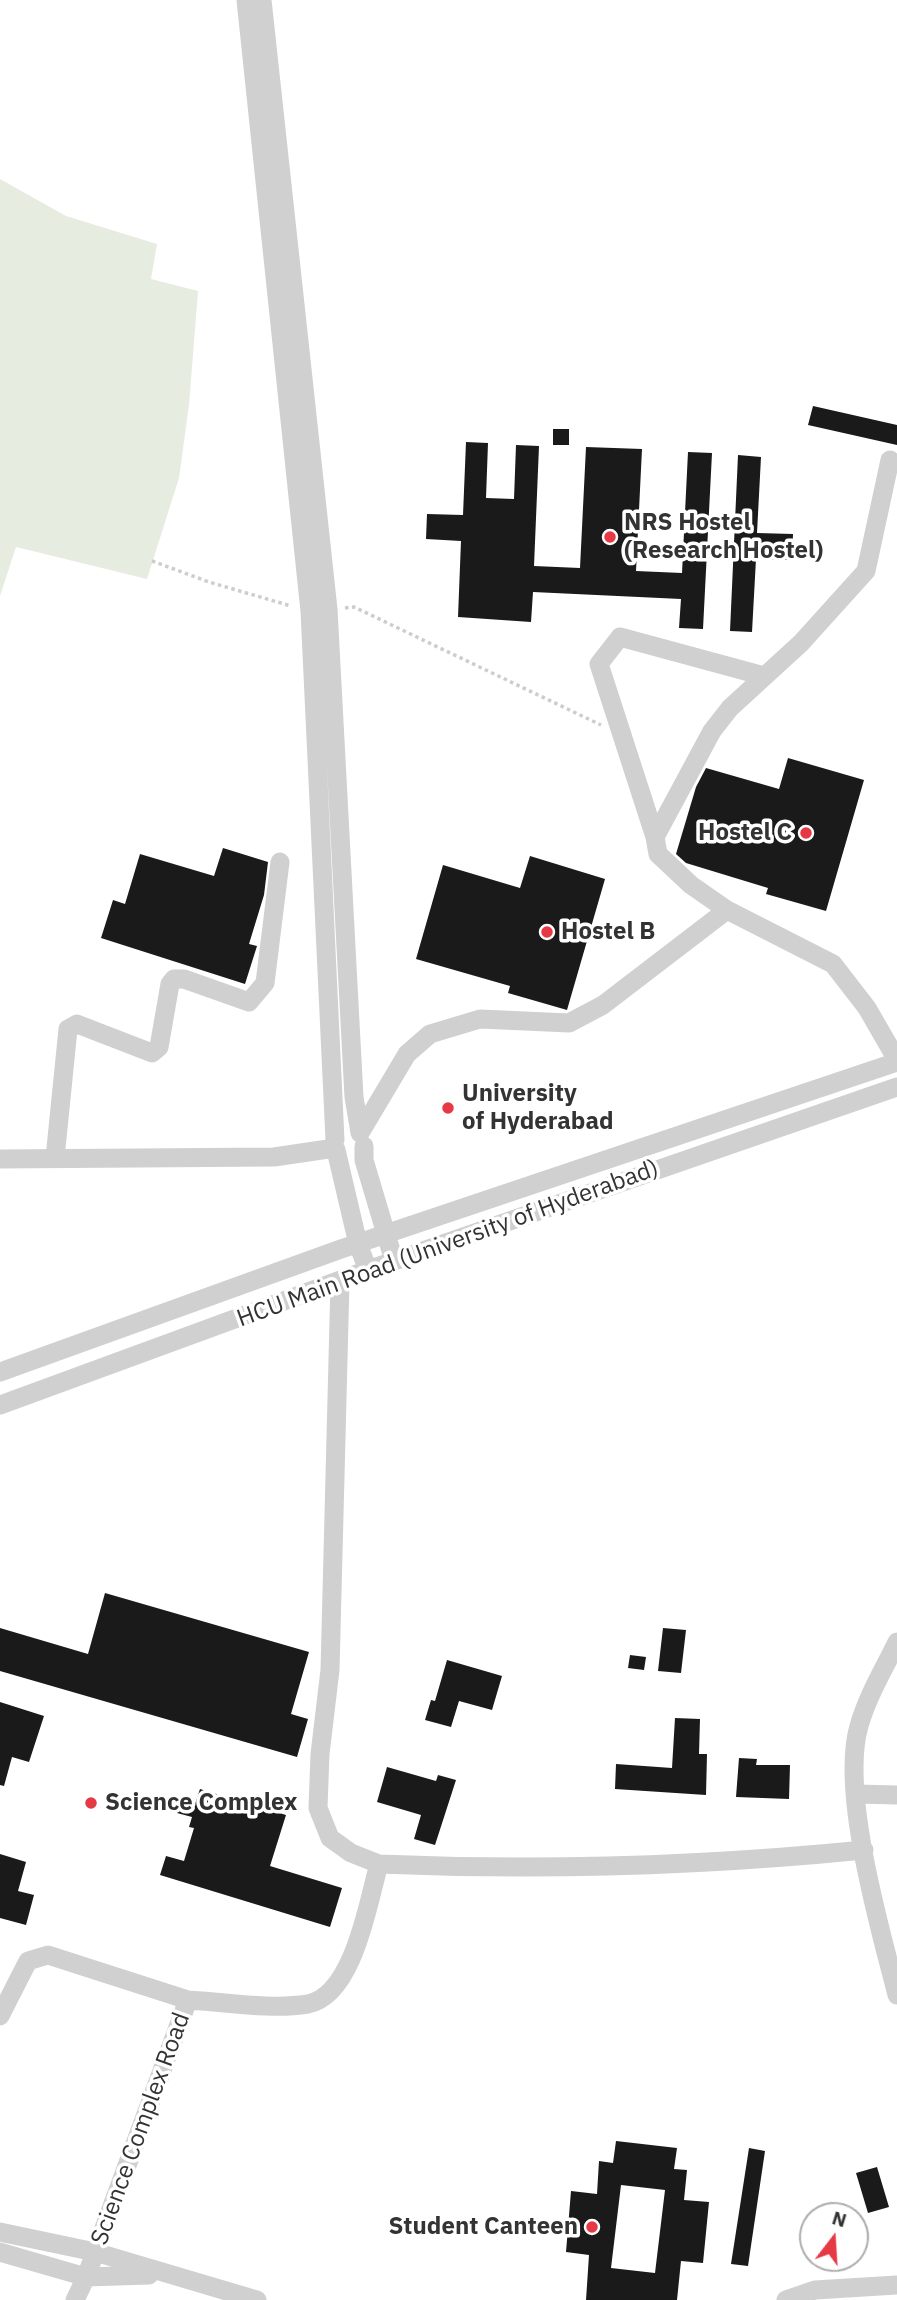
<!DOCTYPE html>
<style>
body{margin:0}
#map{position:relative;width:897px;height:2300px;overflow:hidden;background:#fff;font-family:"IBM Plex Sans",sans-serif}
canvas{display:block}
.north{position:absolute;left:799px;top:2202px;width:70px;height:70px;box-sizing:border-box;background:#fff;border:2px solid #adadad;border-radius:50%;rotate:17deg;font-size:19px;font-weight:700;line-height:28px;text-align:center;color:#333}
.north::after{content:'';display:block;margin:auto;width:24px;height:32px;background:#e63946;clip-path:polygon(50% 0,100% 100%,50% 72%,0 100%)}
</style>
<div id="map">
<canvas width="897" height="2300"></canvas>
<div class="north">N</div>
</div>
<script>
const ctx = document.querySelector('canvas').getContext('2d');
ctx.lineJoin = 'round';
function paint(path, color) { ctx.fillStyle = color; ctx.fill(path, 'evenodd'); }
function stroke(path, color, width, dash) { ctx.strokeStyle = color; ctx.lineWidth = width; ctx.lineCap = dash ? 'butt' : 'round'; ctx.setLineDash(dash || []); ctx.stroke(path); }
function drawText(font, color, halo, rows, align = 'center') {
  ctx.font = font + ' "IBM Plex Sans",sans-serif'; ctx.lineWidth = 7; ctx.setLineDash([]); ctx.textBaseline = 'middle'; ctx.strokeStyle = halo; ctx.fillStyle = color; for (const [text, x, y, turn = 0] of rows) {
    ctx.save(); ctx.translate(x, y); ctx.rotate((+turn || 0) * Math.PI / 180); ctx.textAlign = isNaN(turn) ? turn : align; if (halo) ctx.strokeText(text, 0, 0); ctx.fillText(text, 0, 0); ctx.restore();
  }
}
const green = new Path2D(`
 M0,179L66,216L157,244L151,279L198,291L189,405L179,478L147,579L16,547L0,596Z`);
const building = new Path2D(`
 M813,406L897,425V445L808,425Z
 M553,429H569V445H553Z
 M466,442L488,443L486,498L514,499L516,445L539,446L534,566L580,568L586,447L642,449L636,571L682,573L688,452L712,453L703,629L679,628L681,599L533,592L531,622L458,617L461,541L426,539L427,514L463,515Z
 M738,455L761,457L757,533L793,534L792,560L756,559L752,632L730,631Z
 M788,758L864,780L826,911L766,894L768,888L686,863L676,854L696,787L706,768L779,789Z
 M223,848L268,862L264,895L249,944L257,946L245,984L101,938L113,900L125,904L140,854L214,876Z
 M530,856L605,879L567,1010L508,993L510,986L416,959L443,865L520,888Z
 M105,1593L309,1652L291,1714L308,1719L297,1757L0,1671V1628L88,1654Z
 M663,1628L686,1630L681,1673L658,1671Z
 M630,1655L646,1657L644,1670L628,1668Z
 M447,1660L502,1676L492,1710L459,1701L451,1727L425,1720L431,1700L435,1701Z
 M0,1702L44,1716L29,1762L12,1757L4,1786L0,1785Z
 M675,1718L700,1719L699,1754H707L706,1795L615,1789L616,1764L672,1768Z
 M739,1758L757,1759L756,1765H790L789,1799L736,1797Z
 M387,1767L436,1781L438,1775L456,1780L435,1845L414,1839L421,1815L377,1802Z
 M200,1789L286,1815L270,1866L342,1888L330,1927L160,1875L166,1856L184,1861L194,1828L189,1827L192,1817L177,1813L180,1800L195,1804Z
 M0,1854L26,1862L18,1891L34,1895L26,1925L0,1918Z
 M616,2141L677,2148L674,2169L687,2170L684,2200L709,2202L703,2263L681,2261L677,2300H586L589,2255L566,2252L571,2191L597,2194L599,2161L613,2163ZM621,2185L665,2190L655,2273L611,2268Z
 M749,2148L765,2151L748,2266L731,2264Z
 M877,2167L889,2207L868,2213L856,2173Z`);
const path = new Path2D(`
 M152,561L209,582L291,606
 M345,608L354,607L601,725`);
const minor = new Path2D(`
 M246,0L310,611L335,1140
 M262,0L328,609L354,1097L360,1133
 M764,676L620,637L599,664L655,837L712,731L730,708L801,643L866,571L890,460
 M655,837L658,854L691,885L727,910L833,964L867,1008L897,1060
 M360,1133L407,1054L430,1034L480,1019L569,1023L603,1005L727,910
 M364,1146V1160L394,1261
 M336,1150L358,1244L368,1270
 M55,1158L68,1029L77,1024L152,1053L159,1047L170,984L174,979H184L249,1002L265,983L280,862
 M0,1159L274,1157L335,1148
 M0,1372L341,1249L897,1062
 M0,1405L368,1270L897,1087
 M897,1642C884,1669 867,1697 859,1726C840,1791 880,1928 897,1995
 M856,1794L897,1795
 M379,1864C541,1871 703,1866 864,1850
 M188,2000C226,2002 270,2010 308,2004C354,1995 368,1902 379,1864L351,1853L330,1838L318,1808L320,1754L330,1670L340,1282
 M0,2016L28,1961L48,1955L188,2000L86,2277L75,2300
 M0,2232L95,2252L257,2300
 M0,2252L86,2277L149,2275
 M786,2300L815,2290L897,2285`);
const markers = [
 [610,537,7,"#e63946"],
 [806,833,7,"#e63946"],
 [547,932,7,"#e63946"],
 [448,1108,7,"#e63946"],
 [91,1803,7,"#e63946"],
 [592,2227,7,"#e63946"]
];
const poiNames = [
 ["NRS Hostel",624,523],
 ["(Research Hostel)",624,551],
 ["Hostel C",792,833,"right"],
 ["Hostel B",561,932],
 ["University",462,1094],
 ["of Hyderabad",462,1122],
 ["Science Complex",105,1803],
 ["Student Canteen",578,2227,"right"]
];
const streetNames = [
 ["HCU Main Road (University of Hyderabad)",448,1244,-20],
 ["Science Complex Road",141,2129,-70]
];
paint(green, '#e6ecdf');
paint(building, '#1a1a1a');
stroke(path, '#cdcdcd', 3.5, [3.5, 3.5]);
stroke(minor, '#d0d0d0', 19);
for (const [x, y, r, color] of markers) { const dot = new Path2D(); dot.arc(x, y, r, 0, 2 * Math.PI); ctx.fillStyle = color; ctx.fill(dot); stroke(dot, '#fff', 2.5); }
drawText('bold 24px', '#333', '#fff', poiNames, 'left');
drawText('24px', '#333', '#fff', streetNames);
</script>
